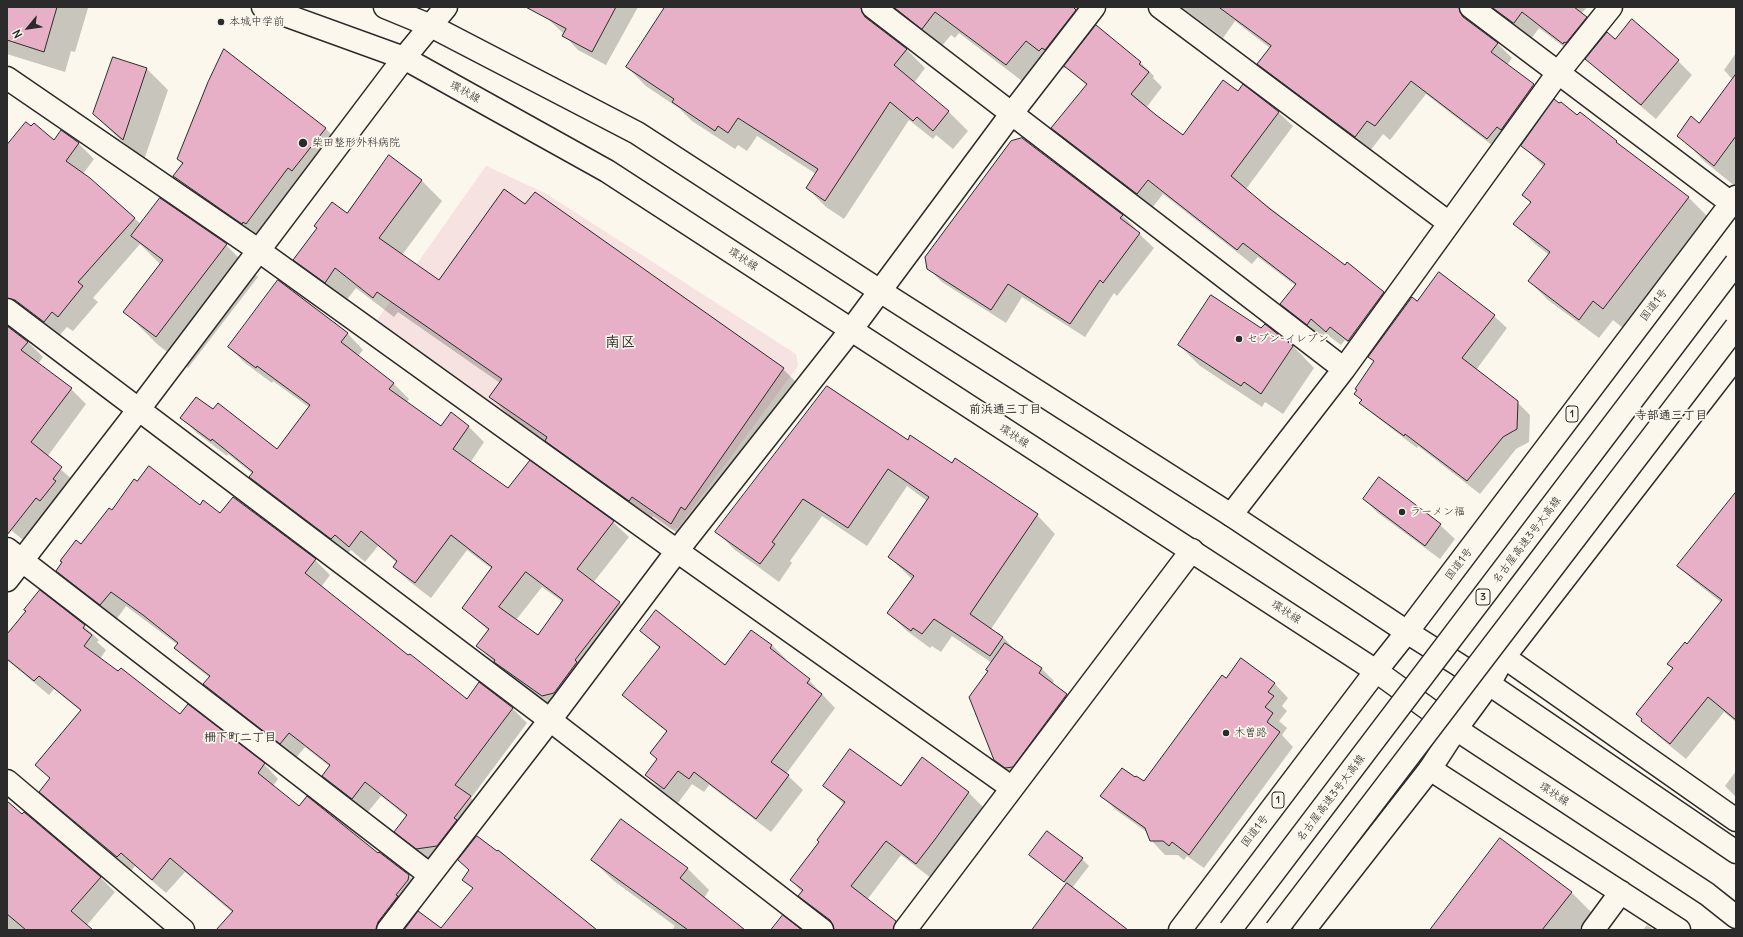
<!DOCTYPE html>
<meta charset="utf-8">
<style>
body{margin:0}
#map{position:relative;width:1743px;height:937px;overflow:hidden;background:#fbf7ec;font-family:Delius,sans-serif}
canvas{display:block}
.frame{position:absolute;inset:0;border:8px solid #2b2b2b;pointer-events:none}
.north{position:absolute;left:8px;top:8px;width:40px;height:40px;-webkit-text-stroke:3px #fbf7ec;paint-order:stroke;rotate:241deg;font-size:11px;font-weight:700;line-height:16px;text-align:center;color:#2b2b2b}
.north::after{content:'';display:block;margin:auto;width:14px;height:18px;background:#2b2b2b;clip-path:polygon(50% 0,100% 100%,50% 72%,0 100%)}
</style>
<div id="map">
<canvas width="1743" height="937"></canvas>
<div class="frame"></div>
<div class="north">N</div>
</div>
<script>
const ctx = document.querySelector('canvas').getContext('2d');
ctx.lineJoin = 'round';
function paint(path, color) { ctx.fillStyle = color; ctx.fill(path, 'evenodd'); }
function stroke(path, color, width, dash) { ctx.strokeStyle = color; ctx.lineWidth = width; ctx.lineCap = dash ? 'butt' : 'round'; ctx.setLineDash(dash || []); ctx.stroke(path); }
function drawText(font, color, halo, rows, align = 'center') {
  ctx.font = font + ' Delius,"Klee One",sans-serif'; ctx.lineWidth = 3.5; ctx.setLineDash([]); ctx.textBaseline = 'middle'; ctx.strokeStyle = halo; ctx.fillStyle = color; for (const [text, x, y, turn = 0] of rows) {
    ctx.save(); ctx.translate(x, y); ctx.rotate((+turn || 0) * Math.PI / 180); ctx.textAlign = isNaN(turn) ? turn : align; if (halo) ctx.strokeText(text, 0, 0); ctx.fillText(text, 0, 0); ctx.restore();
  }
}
const built = new Path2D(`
 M486,166L545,193L796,354L798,366L678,528L666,530L375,323Z`);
const shadow = new Path2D(`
 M7,7L88,8L75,52L71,51L65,72L7,54Z
 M552,7H638L606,65L578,50L564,35V34L547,18Z
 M667,7H1105L1090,25L1140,62L1154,76L1153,78L1162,87L1146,108L1183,136L1238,92L1278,112L1293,126L1246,189L1345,266L1347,263L1384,293L1398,307L1363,355L1345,340L1341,345L1325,333L1322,338L1296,318L1281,304L1296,286L1258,257L1252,264L1163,194L1152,208L1066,142L1052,128L1087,86L1066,66L1064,69L1061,66L1026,84L959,33L955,38L951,35L941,47L879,25L880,29L906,49L925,68L914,83L949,112L968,131L953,149L936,135L933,139L909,120L844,219L826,207L807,188L816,174L757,136L747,151L738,145L735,149L692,121L680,109L646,86L627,67Z
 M1181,7H1414L1477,29L1498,44L1512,58L1507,65L1534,85L1548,100L1502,153L1426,94L1390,140L1383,134L1370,151L1273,79L1259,64L1270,48L1235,21L1223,38Z
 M1495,7H1587L1581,14L1603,34L1580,59L1539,28L1531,39L1511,24Z
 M1736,53V187L1704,161L1679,135L1699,124L1733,80L1724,70Z
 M113,58L147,69L168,90L144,160L115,135L94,114Z
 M1586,59L1678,61L1692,75L1656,119L1601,73Z
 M1577,116L1616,142L1624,149L1689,198L1708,217L1623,328L1613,320L1599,338L1548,300L1529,281L1549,255L1534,243L1515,224L1531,203L1523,195L1544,167L1522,145Z
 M325,128L347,150L268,245L196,197L175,176L183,164L178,159Z
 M61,132L79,144L94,159L83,174L141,224L226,245L258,277L188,368L157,344L125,312L161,265L140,244L93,298L98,302L73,331L67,327L59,336L9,324L10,329L28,342L43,357L38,364L71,389L86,404L47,457L76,483L27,543L7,527V143L9,144L55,141Z
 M389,157L422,181L442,201L402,255L439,281L525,205L783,369L803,389L691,543L653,516L650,521L566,461L550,445L511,417L490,397L500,383L398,312L394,317L356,288L345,302L315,280L294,260L347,214Z
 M1122,215L1136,229L1135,230L1154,248L1117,296L1114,293L1085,337L1022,297L1006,323L942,282L928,268Z
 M279,281L348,334L363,350L358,356L393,383L409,399L407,402L442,427L468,426L484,442L470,463L509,489L613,522L629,537L593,583L619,602L635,618L559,711L511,678L477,646L489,631L463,608L492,569L467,550L431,598L410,582L394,567L397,563L378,546L365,562L351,550L347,554L266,493L250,477L253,474L228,454L227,456L197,433L181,418L213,411L277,450L310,408L273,381L272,383L245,363L229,347ZM542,587L563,602L538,636L516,620Z
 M1417,302L1494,316L1507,328L1476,370L1517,402L1530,415L1529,442L1516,449L1480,494L1418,446L1417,448L1374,415L1361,403L1375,362L1370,357Z
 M1261,330L1293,346L1314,368L1283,414L1265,402L1262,407L1200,366L1179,345Z
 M908,441L952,464L1037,515L1055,534L991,629L1003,637L1019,654L1042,669L1054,681L1052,684L1067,695L1079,707L1025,779L1008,772L995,759L989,671L992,663L952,636L941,652L932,646L930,648L907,631L888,613L913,580L889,557L927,501L907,486L867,546L822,516L790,561L792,563L779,582L735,550L717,532Z
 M1736,493V722L1724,712L1686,759L1658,736L1643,721L1674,669L1669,664L1687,645L1722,603L1694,581L1679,566Z
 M1364,499L1440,525L1455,539L1440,559L1378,513Z
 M200,506L315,560L330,575L321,587L409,657L468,701L512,708L527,723L471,798L485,812L432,863L411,847L396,832L407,817L381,796L367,813L338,791L323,776L330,767L305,747L296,758L220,699L204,684L210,678L191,663L176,648L178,645L126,606L116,620L72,586L57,571L112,511Z
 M84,626L99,640L97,642L106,650L100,659L180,715L264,764L278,779L273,786L299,807L378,855L408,875L423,890L398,930H217L233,913L185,872L166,893L135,866L131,871L55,806L40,792L50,779L37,765L81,711L54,689L49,695L7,660V636Z
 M641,631L726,666L772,645L786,659L784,661L809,680L835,708L786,774L803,790L771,832L709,785L704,792L692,784L678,803L660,789L646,775L658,760L667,732L637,708L623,695L660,649Z
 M1226,679L1274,683L1288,698L1282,706L1287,711L1279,721L1287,728L1282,735L1293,747L1204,868L1187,856L1184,860L1178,855H1165L1151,840L1148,833L1116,810L1102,796L1144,783Z
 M1736,771V797L1725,786Z
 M825,786L901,787L968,792L983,807L931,878L901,855L867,900L903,930H847L835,921L832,924L814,910L799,896L802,892L791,880L820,842L845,805Z
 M7,803L100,877L115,892L87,925L92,930H7Z
 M1030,855L1082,859L1089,866L1072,888L1125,930H1035L1067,885Z
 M592,860L687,868L709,890L704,898L744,930H672L675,926L614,881Z
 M1571,892L1598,919L1590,930H1432Z
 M1647,925L1654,930H1643Z`);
const building = new Path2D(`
 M7,7H57L44,52L7,40Z
 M526,7H616L592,52L562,36L566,29Z
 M665,7H861L862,12L865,17L907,49L894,65L949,111L933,131L917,117L913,121L890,102L825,201L806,188L818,169L738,118L728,133L718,126L715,131L672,102L674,99L626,67Z
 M894,7H1073L1076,10L1045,50L1042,48L1039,51L1026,41L1006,65L935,12L922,29Z
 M1219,7H1459L1460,12L1463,17L1498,43L1491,52L1534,84L1501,130L1497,127L1487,139L1411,81L1375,126L1367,121L1355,137L1257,64L1271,46Z
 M1492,7H1574L1587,17L1566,43L1564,42L1563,44L1522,12L1514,23Z
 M1632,19L1679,60L1641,105L1585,59L1607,32L1615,39Z
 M1096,25L1141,62L1139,64L1149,72L1131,94L1156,115L1183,135L1223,80L1238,91L1243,84L1279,112L1231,176L1270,209L1345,265L1347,262L1384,292L1348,341L1330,327L1326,332L1311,319L1307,325L1280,304L1296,284L1243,243L1237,250L1148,180L1137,194L1051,128L1087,84L1064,66Z
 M224,49L326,128L292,171L288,168L246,224L243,222L242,224L173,176L183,163L177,159L208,82Z
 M113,57L147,68L123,140L93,114Z
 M1736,74V136L1714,166L1677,136L1691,116L1699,123Z
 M1554,99L1559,103L1561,102L1577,115L1580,112L1617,141L1616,142L1689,197L1603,309L1593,301L1579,320L1528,281L1550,252L1513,224L1531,202L1522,195L1545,164L1521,146Z
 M26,122L31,126L34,123L54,140L61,130L79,143L66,161L90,178L135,218L78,282L83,286L58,317L52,312L44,322L15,300L7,298V145Z
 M1022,138L1123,215L1120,218L1140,233L1103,283L1100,280L1070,324L1008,284L991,310L927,269L925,257L1011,141Z
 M389,155L422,180L379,238L439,280L504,189L525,204L535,192L784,368L685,510L681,507L671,524L632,497L629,501L545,441L547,437L489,397L502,379L377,292L373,298L335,268L325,283L293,260L317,228L314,226L332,202L347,213Z
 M160,198L227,244L156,337L123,312L163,260L131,236Z
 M1439,272L1495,315L1462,358L1518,401L1517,429L1503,437L1467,481L1405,434L1404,436L1359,403L1362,400L1354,394L1357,390L1355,389L1374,361L1368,357L1412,297L1417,301Z
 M278,280L348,333L341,342L394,383L389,389L441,426L451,412L469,426L453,449L508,488L530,460L614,521L577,569L620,602L575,660L577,662L554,693L542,696L494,662L495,660L476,646L489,629L462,608L492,567L451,535L415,583L393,567L397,561L361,531L349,547L335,535L331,539L249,477L253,472L212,439L211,441L180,418L196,397L213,409L218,403L277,449L310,405L257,366L256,368L228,347ZM526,572L563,600L538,635L499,607Z
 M1211,295L1261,328L1265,324L1293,346L1261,394L1244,382L1241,386L1178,345Z
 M7,326L28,342L21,350L72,388L31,442L62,467L53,479L56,481L40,501L36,498L7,535Z
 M827,386L908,440L910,435L952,463L955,458L1038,514L970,614L1003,637L990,656L934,619L922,634L913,628L911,631L887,613L914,576L888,557L929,497L888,469L848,528L803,499L772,542L775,544L760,564L715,532Z
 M149,466L200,505L203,500L220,513L233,497L316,559L305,573L408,655L410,654L467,699L479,682L513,708L455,785L471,796L454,818L457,820L437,846L416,849L394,832L407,815L365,782L352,799L322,776L330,765L289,733L280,744L203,684L210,676L174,648L178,643L143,615L111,592L100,605L56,571L62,562L60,561L76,540L81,544L109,508L112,510L134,479L137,481Z
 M1379,477L1441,524L1425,546L1363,499Z
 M1736,492V720L1708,697L1670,744L1641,721L1642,719L1636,714L1673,668L1667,664L1685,642L1687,644L1722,600L1677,566Z
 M40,590L85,625L83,628L92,635L84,646L118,671L121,668L180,714L188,704L265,763L258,773L299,806L307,796L378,853L379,852L409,875L408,880L396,895L398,896L378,922L376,930H216L233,911L170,858L152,880L121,853L117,857L39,792L50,778L35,765L81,710L39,676L34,681L7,659V634L26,611L24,610Z
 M656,610L725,665L751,630L772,645L770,648L810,679L807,683L822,694L771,762L789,775L756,819L694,772L689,779L678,771L664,789L645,775L657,759L650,753L667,731L622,695L660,647L640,631Z
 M1005,643L1042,668L1039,673L1067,694L1013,767L1005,768L994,760L969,697L988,671L986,670Z
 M1241,658L1275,683L1268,692L1274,696L1265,707L1273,713L1267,722L1280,732L1189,855L1172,842L1169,846L1163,841H1150L1145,828L1100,796L1122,768L1135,777L1136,776L1144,781L1222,675L1226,678Z
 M850,749L901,786L922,757L969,792L936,838L916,864L886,841L851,886L896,921L893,930H834L833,925L830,920L798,896L803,890L790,880L819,842L817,840L845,802L823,786Z
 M7,801L22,814L24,812L101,877L71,911L93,930H26L7,914Z
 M621,819L688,868L680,878L745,930H688L591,860Z
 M1047,831L1083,858L1064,882L1029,855Z
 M477,836L497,851L498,850L597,930H404L418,911L441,928L473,888L462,880L469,870L458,860Z
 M1500,838L1572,892L1542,930H1430Z
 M1067,883L1128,930H1032Z
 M783,915L802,930H771Z`);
const minor = new Path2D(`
 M873,7L1344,369
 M1160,7L1449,223
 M1471,7L1731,203
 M7,78L258,250L677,551L1012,788
 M7,310L550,720L822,930
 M1231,515L1344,369L1558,73L1611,7
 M7,549L430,875
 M7,580L139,409L404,58L446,7
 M1504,657L1736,820
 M1430,769L1679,930
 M7,781L183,930
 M388,930L550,720L677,551L851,330L1012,113L1094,7
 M905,930L1192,550
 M1593,930L1621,892`);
const major = new Path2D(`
 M263,7L404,58L607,171L1376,671L1456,729L1707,894L1736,917
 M385,7L431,26L637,133L880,291L1231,515L1407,632L1489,684L1736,852`);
const highway = new Path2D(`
 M1180,930L1376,671L1407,632L1736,197
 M1304,930L1430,769L1456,729L1489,684L1504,657L1736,357`);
const highwayBridge = new Path2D(`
 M1230,930L1736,263
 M1276,930L1736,327`);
const markers = [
 [221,22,4,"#2b2b2b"],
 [303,143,5,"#2b2b2b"],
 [1239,339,4,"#2b2b2b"],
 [1402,512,4,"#2b2b2b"],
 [1226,733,4,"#2b2b2b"]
];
const shields = [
 [1572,414,12],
 [1483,597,14],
 [1278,800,12]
];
const shieldNames = [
 ["1",1572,414],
 ["3",1483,597],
 ["1",1278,800]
];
const poiNames = [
 ["本城中学前",229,22],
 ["柴田整形外科病院",312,143],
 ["セブン-イレブン",1247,339],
 ["ラーメン福",1410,512],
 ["木曽路",1234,733]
];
const streetNames = [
 ["環状線",465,92,29],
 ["環状線",743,259,33],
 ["国道1号",1654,305,-53],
 ["環状線",1014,436,33],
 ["名古屋高速3号大高線",1527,540,-53],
 ["国道1号",1459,564,-53],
 ["環状線",1286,612,33],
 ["環状線",1554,794,33],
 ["名古屋高速3号大高線",1331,798,-53],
 ["国道1号",1255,831,-53]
];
const neighbourhoodNames = [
 ["前浜通三丁目",1005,410],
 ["寺部通三丁目",1671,416],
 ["柵下町二丁目",240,738]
];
const districtNames = [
 ["南区",620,343]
];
paint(built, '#f5e2e1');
paint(shadow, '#0003');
paint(building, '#e7b0c6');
stroke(building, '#2b2b2b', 1);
stroke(minor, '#2b2b2b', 25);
stroke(major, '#2b2b2b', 25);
stroke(highway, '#2b2b2b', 25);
stroke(minor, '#fbf7ec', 22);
stroke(major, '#fbf7ec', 22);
stroke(highway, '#fbf7ec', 22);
stroke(highwayBridge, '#2b2b2b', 25, []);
stroke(highwayBridge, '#fbf7ec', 22);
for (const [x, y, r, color] of markers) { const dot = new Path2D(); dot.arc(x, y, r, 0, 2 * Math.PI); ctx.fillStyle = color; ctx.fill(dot); stroke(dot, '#fbf7ec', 1.5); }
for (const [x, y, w] of shields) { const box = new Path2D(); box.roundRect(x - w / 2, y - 8, w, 16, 3); ctx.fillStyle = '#fbf7ec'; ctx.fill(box); stroke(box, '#2b2b2b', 1); }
drawText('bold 10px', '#2b2b2b', null, shieldNames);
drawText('11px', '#2b2b2b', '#fbf7ec', poiNames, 'left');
drawText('11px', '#2b2b2b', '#fbf7ec', streetNames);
drawText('bold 12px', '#2b2b2b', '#fbf7ec', neighbourhoodNames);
drawText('bold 15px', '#2b2b2b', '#fbf7ec', districtNames);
</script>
